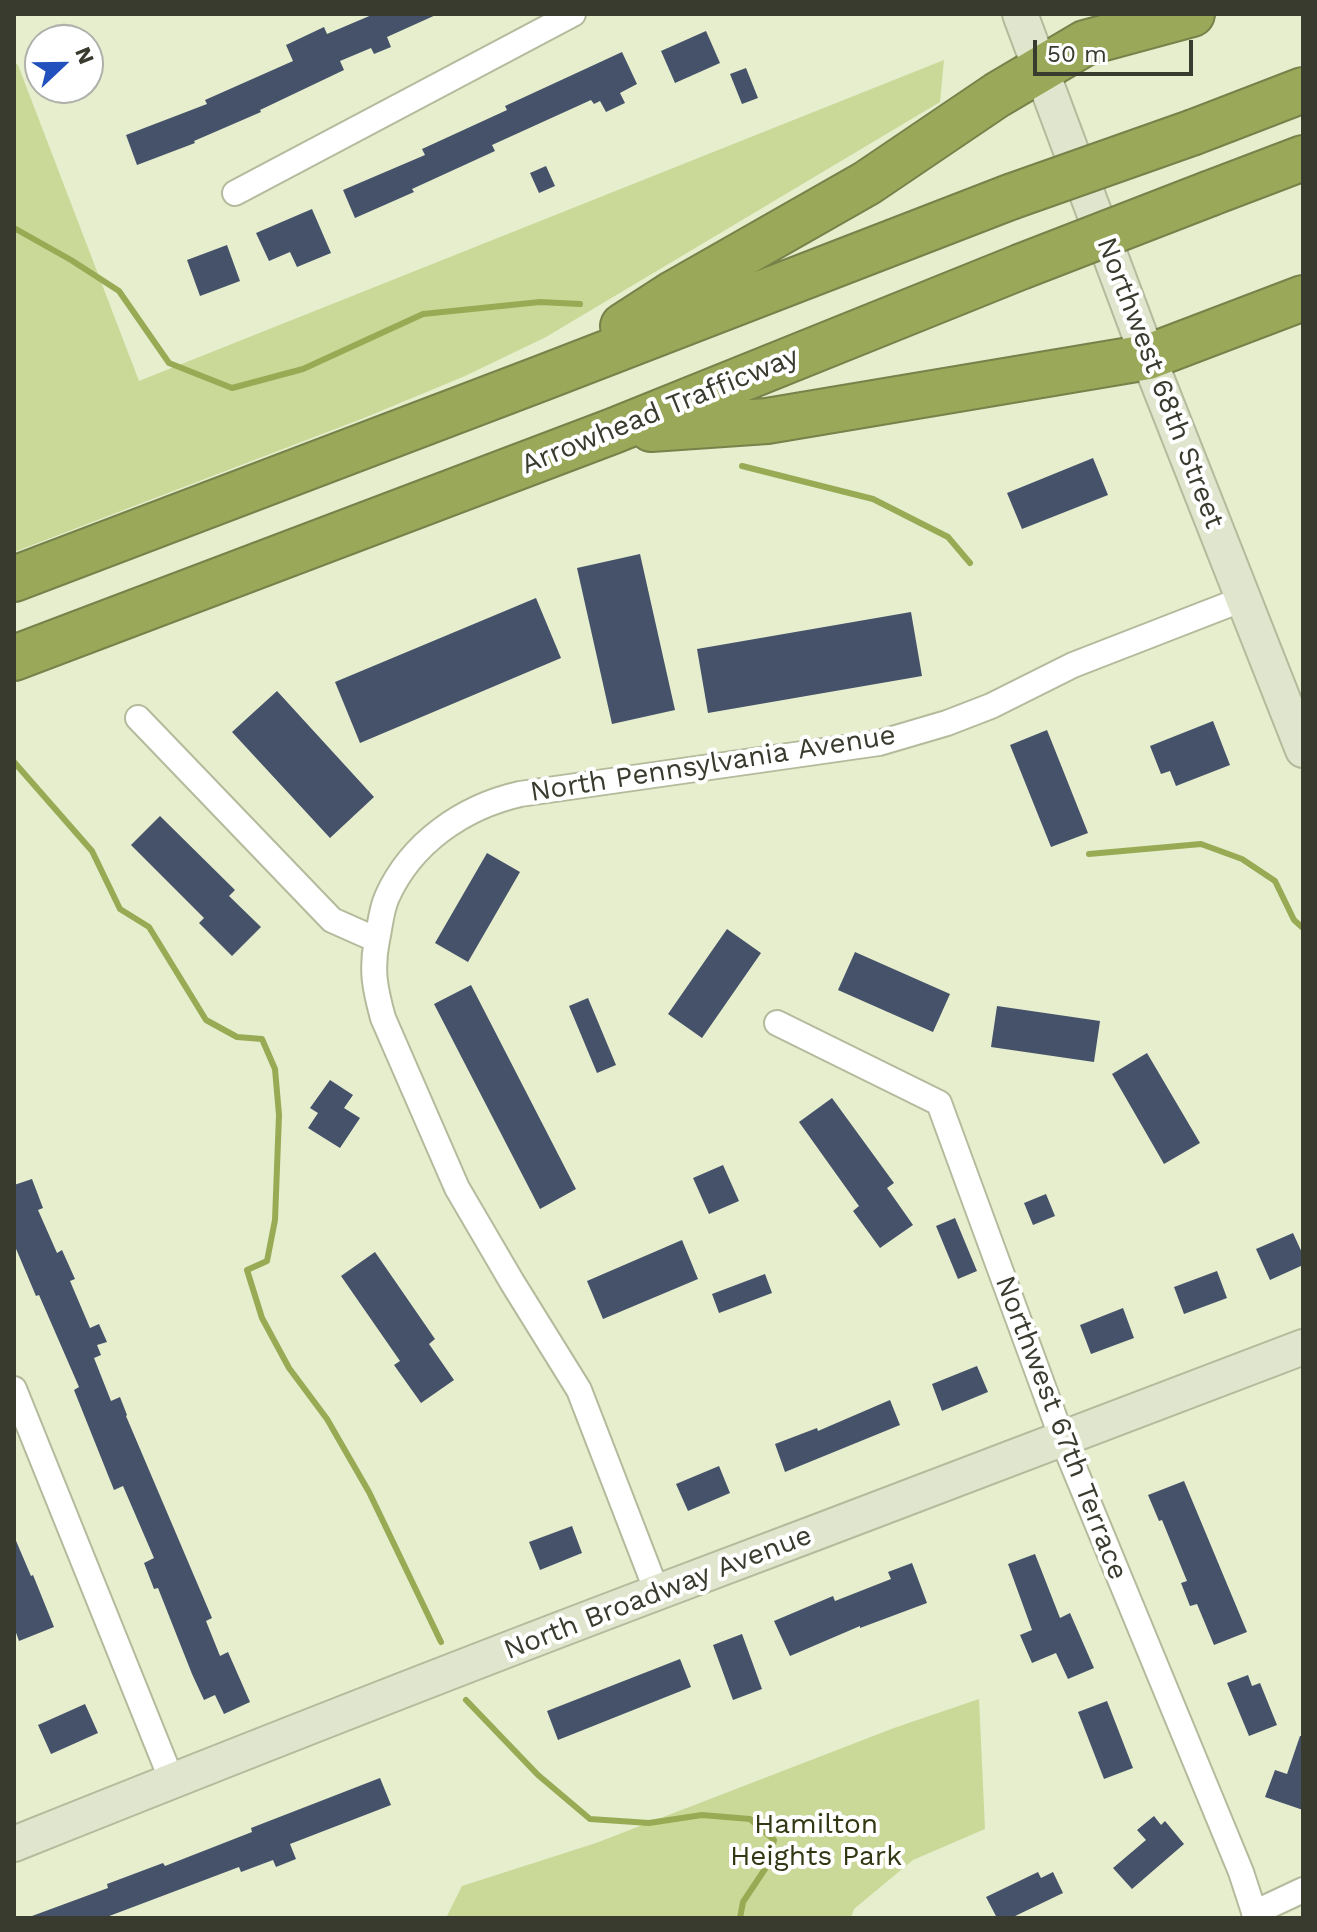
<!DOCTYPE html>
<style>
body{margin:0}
#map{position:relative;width:1317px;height:1932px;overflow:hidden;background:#e6eece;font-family:"Work Sans",sans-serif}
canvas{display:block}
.frame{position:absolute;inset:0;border:16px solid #383b2e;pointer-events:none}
.north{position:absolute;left:24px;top:24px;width:80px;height:80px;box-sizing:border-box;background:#fff;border:2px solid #afb1ab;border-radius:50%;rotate:68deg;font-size:22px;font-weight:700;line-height:32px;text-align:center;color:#383b2e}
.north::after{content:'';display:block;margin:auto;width:28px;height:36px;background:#2250bd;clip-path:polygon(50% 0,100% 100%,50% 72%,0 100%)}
.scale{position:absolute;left:1033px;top:40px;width:160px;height:36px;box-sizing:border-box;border:4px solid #383b2e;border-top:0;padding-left:10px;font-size:24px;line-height:28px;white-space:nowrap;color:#383b2e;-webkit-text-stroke:6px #fff;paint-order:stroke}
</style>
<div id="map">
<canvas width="1317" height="1932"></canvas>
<div class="frame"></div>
<div class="north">N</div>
<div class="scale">50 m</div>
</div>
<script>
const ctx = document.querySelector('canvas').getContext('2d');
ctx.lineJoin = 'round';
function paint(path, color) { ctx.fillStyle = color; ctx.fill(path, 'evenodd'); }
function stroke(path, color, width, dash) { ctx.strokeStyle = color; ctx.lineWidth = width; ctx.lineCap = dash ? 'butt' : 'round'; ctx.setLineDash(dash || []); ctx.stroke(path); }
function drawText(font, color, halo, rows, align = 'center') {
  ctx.font = font + ' "Work Sans",sans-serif'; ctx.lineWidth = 8; ctx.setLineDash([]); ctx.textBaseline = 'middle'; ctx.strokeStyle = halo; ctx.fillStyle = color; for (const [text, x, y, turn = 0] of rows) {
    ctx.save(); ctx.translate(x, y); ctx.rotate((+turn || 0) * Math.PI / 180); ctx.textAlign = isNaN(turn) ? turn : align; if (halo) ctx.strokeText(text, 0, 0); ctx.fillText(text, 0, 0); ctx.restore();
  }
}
const green = new Path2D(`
 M944,60L940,102L546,337L465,376L364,418L14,552V62L18,65L139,381Z
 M979,1699L985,1829L913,1860L854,1909L851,1918H446L462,1886L596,1843L894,1728Z`);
const stream = new Path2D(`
 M14,228L71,260L119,291L169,363L232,388L303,369L423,314L540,302L580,304
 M742,466L873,499L948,537L970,563
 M14,762L92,851L120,909L149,927L206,1020L237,1037L262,1039L275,1069L279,1115L275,1220L267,1261L247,1270L262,1318L289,1368L327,1419L369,1492L441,1642
 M1089,854L1201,844L1242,859L1275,881L1294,920L1303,928
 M466,1700L538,1775L590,1819L649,1823L702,1815L750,1819L774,1840L765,1869L743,1902L740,1918`);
const building = new Path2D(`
 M374,14H438L387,37L391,47L374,54L371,48L340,61L344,70L260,110L261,112L194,141L195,143L137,165L126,135L207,104L205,100L293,61L286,45L324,27L327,34Z
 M706,31L720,63L675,83L661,51Z
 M622,52L637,84L620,93L625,103L606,112L600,101L594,104L591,100L492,145L495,151L412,189L414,192L355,218L343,190L425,155L422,149L507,110L505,106Z
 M746,68L758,98L742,104L730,74Z
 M546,166L555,186L539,193L530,173Z
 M312,209L331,253L297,267L290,252L269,261L256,233Z
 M227,245L240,281L200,296L187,260Z
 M1093,458L1108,495L1022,529L1007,493Z
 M640,554L675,710L612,724L577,568Z
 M536,598L561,658L360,743L335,682Z
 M911,612L922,676L708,713L697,649Z
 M277,691L374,797L330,838L232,732Z
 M1213,721L1230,765L1176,786L1170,771L1161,774L1150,746Z
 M1047,730L1088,833L1051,847L1010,745Z
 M160,816L235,890L229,896L261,927L232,956L199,923L204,918L131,845Z
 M487,853L520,872L468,962L435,943Z
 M727,929L761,953L702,1038L668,1014Z
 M855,952L950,994L933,1032L838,990Z
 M471,985L576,1189L540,1209L434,1004Z
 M588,998L616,1065L597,1073L569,1006Z
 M997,1006L1100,1021L1094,1062L991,1047Z
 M1147,1053L1200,1143L1164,1164L1112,1074Z
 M330,1080L353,1095L344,1108L360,1118L340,1148L308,1128L318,1113L310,1108Z
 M832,1098L894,1183L887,1188L913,1225L880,1248L853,1211L859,1206L799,1122Z
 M723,1165L739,1201L709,1214L693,1178Z
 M32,1179L43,1208L38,1210L57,1253L62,1250L75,1279L70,1281L90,1328L99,1324L107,1342L97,1345L101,1355L94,1358L111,1401L120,1397L127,1415L126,1416L212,1618L206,1621L220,1656L228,1652L250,1702L224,1714L215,1695L204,1700L192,1674L158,1588L154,1589L144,1563L154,1558L123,1486L114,1490L74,1390L79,1387L39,1295L36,1296L14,1244V1185Z
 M1046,1194L1055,1216L1033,1225L1024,1203Z
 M955,1218L977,1271L958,1279L936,1226Z
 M1293,1233L1303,1255V1265L1270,1280L1256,1249Z
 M682,1240L698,1279L603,1319L587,1281Z
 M375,1252L435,1339L429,1344L454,1380L421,1403L394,1365L400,1361L341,1276Z
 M1217,1271L1227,1298L1184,1314L1174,1287Z
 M765,1274L772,1293L719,1313L712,1294Z
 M1123,1308L1134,1338L1091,1354L1080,1325Z
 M977,1366L988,1392L942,1411L932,1384Z
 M890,1400L900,1425L785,1472L775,1444L817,1428L818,1431Z
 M719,1466L730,1493L688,1511L676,1484Z
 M1184,1481L1247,1632L1214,1645L1197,1604L1190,1606L1181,1583L1187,1581L1162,1520L1159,1521L1148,1495Z
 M572,1526L582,1553L540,1570L529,1542Z
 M14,1536L31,1576L33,1575L54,1627L19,1641L14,1627Z
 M1035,1554L1060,1618L1070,1613L1094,1668L1068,1679L1056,1653L1032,1663L1020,1635L1032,1630L1008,1564Z
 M912,1563L927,1603L860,1628V1626L790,1656L774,1621L833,1596L835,1601L891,1579L888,1572Z
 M742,1634L762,1689L733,1700L713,1645Z
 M680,1659L691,1687L558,1740L547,1711Z
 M1248,1675L1252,1686L1260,1683L1277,1725L1249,1736L1227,1683Z
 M1107,1701L1133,1768L1104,1779L1078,1712Z
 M85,1704L98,1733L51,1754L38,1725Z
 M1300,1736H1303V1810L1265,1797L1275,1770L1287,1774Z
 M380,1778L391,1805L290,1844L296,1859L276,1867L273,1860L241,1872L239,1867L104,1918H32V1916L108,1888L107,1884L163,1863L165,1866L252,1832L251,1828Z
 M1154,1816L1161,1825L1165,1821L1184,1844L1132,1889L1113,1868L1146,1840L1137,1830Z
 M1038,1872L1041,1878L1053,1872L1063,1893L1011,1918H997L986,1897Z`);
const street = new Path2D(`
 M235,193L573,14
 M138,718L332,920L377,940C371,970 375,989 383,1018L457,1188L512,1282L579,1390L657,1592
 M377,940C380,927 381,910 387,897C411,843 463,807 520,794L879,743L947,723L991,706L1073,665L1243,599
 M777,1023L939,1103L1063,1441L1241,1872L1256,1918
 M14,1389L172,1781
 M1254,1913L1303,1890`);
const secondary = new Path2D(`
 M1020,14L1148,357L1303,750
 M14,1844C229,1758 444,1673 661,1591C875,1510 1089,1430 1303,1347`);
const highway = new Path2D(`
 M1194,132L1303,90
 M1211,193L1303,158
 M623,326L674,293L867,183L997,95L1085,43L1192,14
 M651,429L767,421L1148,357L1303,298
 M14,579L542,378L1010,197
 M14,658L613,431L1020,267`);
const highwayBridge = new Path2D(`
 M1010,197L1194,132
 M1020,267L1211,193`);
const streetNames = [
 ["Northwest 68th Street",1160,383,69],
 ["Arrowhead Trafficway",660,411,-22],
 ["North Pennsylvania Avenue",713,764,-9],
 ["Northwest 67th Terrace",1061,1428,69],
 ["North Broadway Avenue",658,1593,-21]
];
const parkNames = [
 ["Hamilton",816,1825],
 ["Heights Park",816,1857]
];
paint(green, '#cad898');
stroke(stream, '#99aa54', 6);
paint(building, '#45526a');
stroke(street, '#b4bb9c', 28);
stroke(secondary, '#b4bb9c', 38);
stroke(highway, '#77824a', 48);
stroke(street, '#fff', 24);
stroke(secondary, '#e0e5cd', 34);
stroke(highway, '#99a859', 44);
stroke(highwayBridge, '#77824a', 48, []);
stroke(highwayBridge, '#99a859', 44);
drawText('28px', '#383b2e', '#fff', streetNames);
drawText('28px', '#323813', '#fff', parkNames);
</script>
